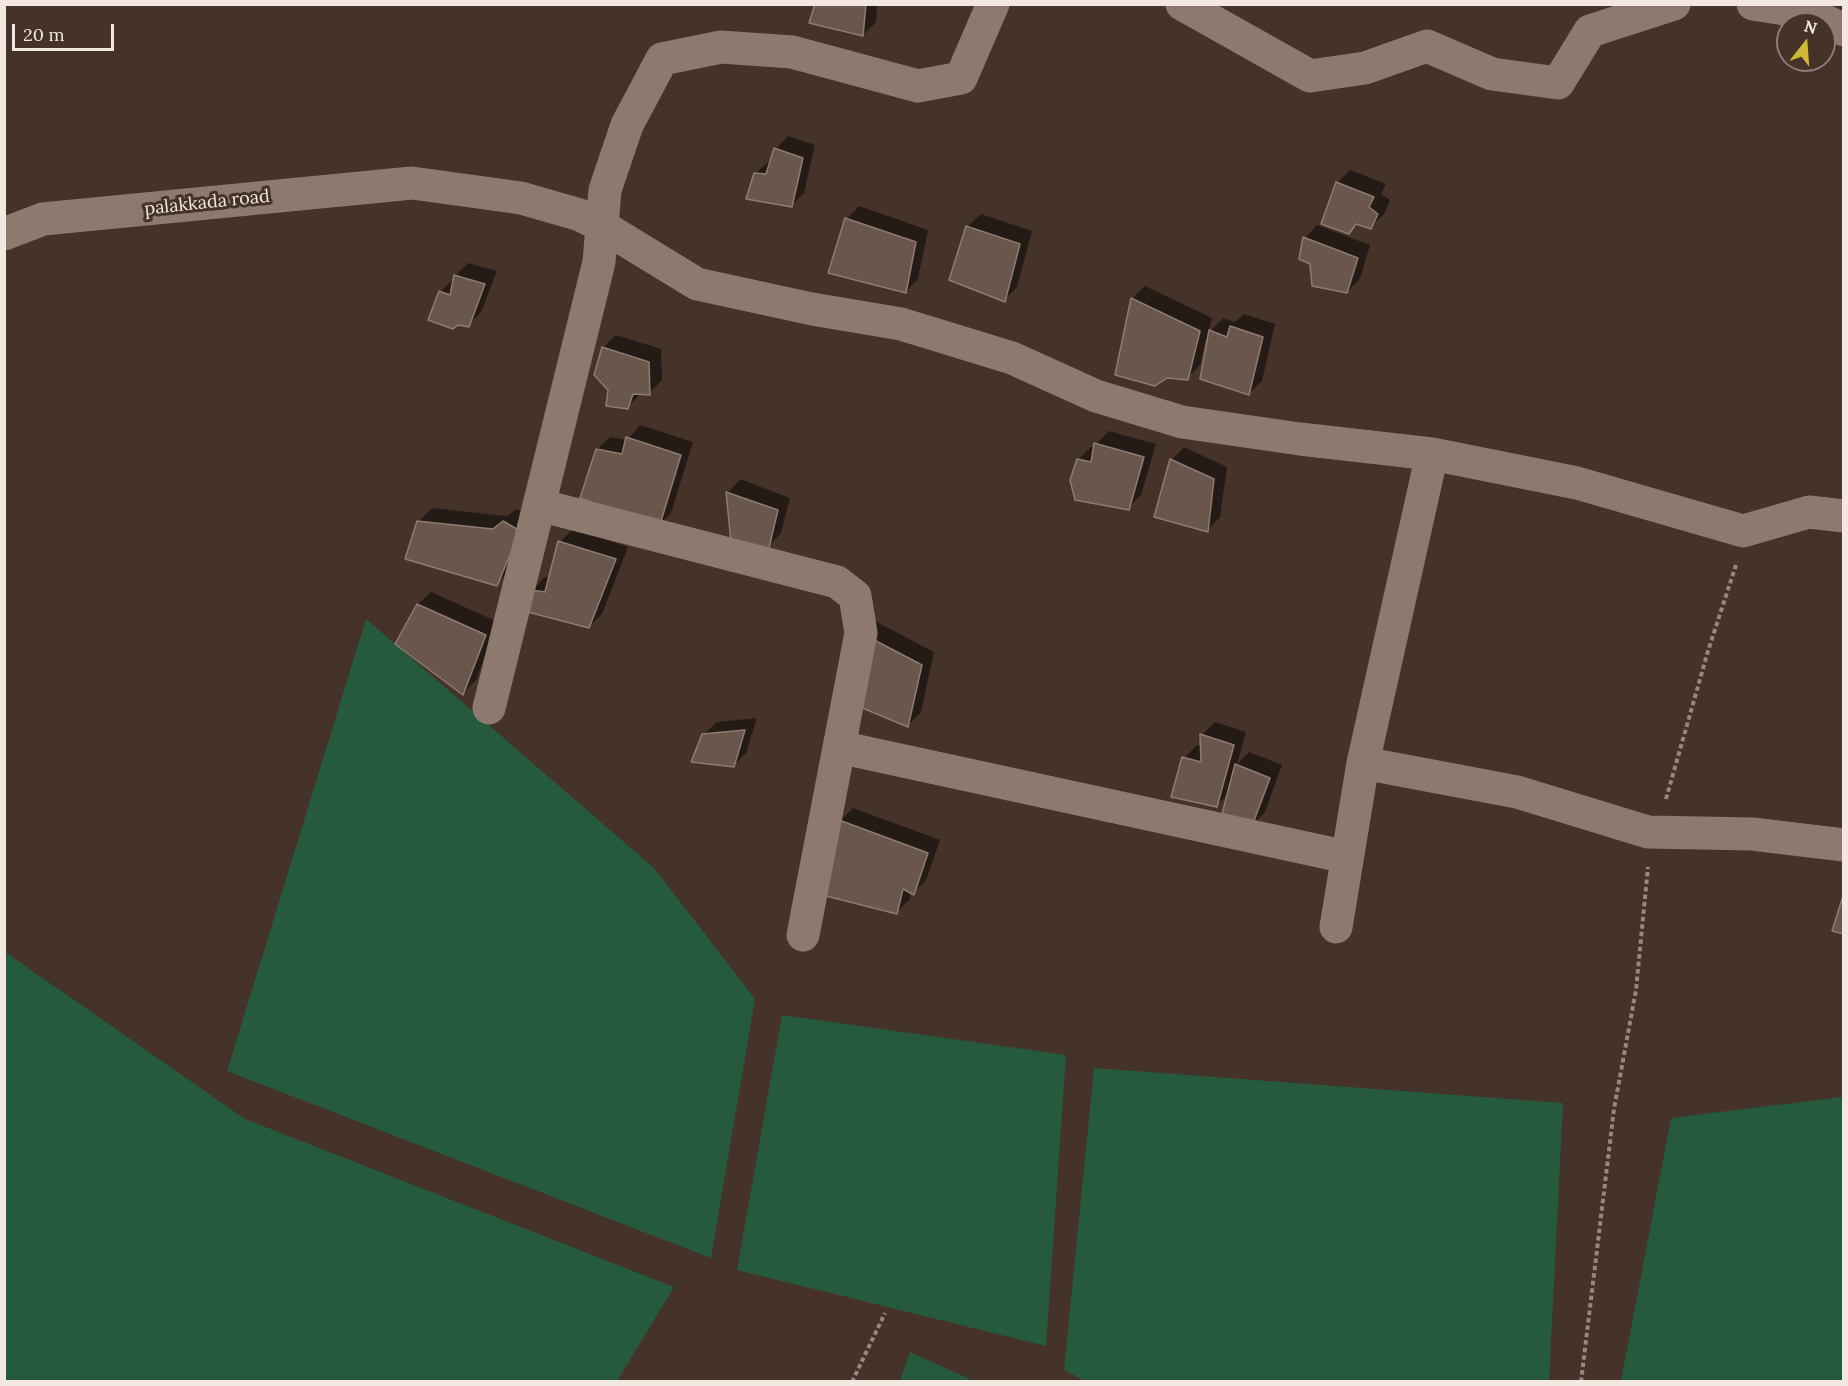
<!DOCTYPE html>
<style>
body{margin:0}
#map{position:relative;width:1848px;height:1386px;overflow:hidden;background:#45332a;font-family:Lora,serif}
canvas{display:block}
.frame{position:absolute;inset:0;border:6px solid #f3e7e1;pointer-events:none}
.north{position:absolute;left:1776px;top:12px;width:60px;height:60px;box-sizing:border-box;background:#45332a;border:2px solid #8b7b73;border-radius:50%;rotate:17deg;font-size:16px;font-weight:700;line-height:24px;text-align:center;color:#f3e7e1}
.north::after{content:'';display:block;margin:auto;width:21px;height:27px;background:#cfb837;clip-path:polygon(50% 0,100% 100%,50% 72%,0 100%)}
.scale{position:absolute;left:12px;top:24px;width:102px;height:27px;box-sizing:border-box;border:3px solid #f3e7e1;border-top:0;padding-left:8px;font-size:18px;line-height:21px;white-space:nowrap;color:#f3e7e1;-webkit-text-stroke:4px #45332a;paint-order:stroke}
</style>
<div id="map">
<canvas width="1848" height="1386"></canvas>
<div class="frame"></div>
<div class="north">N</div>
<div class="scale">20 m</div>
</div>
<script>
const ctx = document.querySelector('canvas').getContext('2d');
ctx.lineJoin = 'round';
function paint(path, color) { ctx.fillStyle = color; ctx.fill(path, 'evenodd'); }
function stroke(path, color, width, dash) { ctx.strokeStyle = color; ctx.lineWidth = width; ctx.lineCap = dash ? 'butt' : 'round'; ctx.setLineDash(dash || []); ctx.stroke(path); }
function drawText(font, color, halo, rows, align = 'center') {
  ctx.font = font + ' Lora,serif'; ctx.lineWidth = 6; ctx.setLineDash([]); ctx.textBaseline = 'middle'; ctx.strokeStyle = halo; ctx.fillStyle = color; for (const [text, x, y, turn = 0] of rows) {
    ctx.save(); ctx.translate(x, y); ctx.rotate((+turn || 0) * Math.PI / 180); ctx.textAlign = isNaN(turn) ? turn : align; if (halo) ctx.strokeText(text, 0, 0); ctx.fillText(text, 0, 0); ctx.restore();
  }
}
const green = new Path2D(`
 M366,619L654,868L755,999L711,1258L227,1071Z
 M5,952L245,1119L674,1287L617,1381H5Z
 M782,1015L1066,1055L1046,1346L737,1270Z
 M1094,1068L1563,1103L1549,1381L1087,1382L1064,1370Z
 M1843,1097V1381H1621L1671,1118Z
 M910,1352L974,1381H900Z`);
const shadow = new Path2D(`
 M816,4H877L876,22L863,35Z
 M788,136L815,145L804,193L791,206L755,174L769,161H772L776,149Z
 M1350,170L1386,184L1381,194L1390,200L1384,214L1371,227L1358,223L1349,232L1337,183Z
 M859,206L928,230L918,279L906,292L847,219Z
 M981,214L1032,231L1017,287L1004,300L951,279L968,226Z
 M1317,225L1370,245L1360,279L1347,292L1311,263L1305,238Z
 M468,263L497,271L481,312L468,325L440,292L454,279L455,276Z
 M1145,286L1212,318L1208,334L1223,318L1235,322L1244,314L1275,324L1262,381L1249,393L1209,340L1206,339L1200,365L1187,378L1132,299Z
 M616,335L661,349L662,380L649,393H641L627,408L610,389L603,348Z
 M640,425L693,442L671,513L658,526L597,450L610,437L627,440Z
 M1109,431L1156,444L1141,495L1128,508L1078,460L1091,447H1095L1096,444Z
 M1184,447L1227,467L1220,517L1207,530L1172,460Z
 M740,479L790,498L781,533L768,546L733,541L728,492Z
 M432,508L507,516L517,509L532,518L509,571L496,584L419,521Z
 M573,529L628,547L602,614L589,627L532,590L545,577L550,578L560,542Z
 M431,592L498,622L476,680L463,693L397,644L418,604Z
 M871,619L934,652L921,712L908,725L842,698Z
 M757,718L746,753L733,766L703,735L717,722Z
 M1215,722L1246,732L1237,764L1249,752L1282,765L1265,812L1252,825L1229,793L1217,805L1184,758L1197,745L1202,746V735Z
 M853,808L940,840L926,880L913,893L911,892L910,899L897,912L840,821Z`);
const building = new Path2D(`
 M815,4H866L863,36L809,23Z
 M774,148L803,158L792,207L746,199L754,173L766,174Z
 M1336,182L1374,197L1369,207L1378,214L1371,229L1356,224L1349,234L1321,224Z
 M845,218L916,242L906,293L828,273Z
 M966,226L1020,244L1005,302L949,280Z
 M1303,237L1358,258L1347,293L1312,286L1310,264L1299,259Z
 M454,275L485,284L469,327L458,325L453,329L428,320L439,291L450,295Z
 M1131,298L1200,331L1188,380L1167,378L1155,386L1115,375Z
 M1230,326L1263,337L1249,395L1200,379L1209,330L1227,337Z
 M602,347L649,362L650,395L633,394L628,409L606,406L608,390L594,375Z
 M626,437L681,455L659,528L580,498L596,449L622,454Z
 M1094,443L1144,457L1129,510L1075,500L1070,480L1077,459L1091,462Z
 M1170,459L1214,479L1208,532L1154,517Z
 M726,492L778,510L769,548L731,542Z
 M417,521L493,529L503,521L520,531L497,586L405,559Z
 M558,541L616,559L589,628L524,611L531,590L545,592Z
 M417,604L486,635L463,695L395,644Z
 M857,631L922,665L908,727L841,699Z
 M745,730L734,767L691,762L702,734Z
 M1200,734L1234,745L1217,807L1171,797L1182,757L1201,762Z
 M1235,764L1270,778L1252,826L1221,818Z
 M839,820L928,853L914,895L903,889L897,914L818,894Z
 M1844,893V934L1832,931Z`);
const path = new Path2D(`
 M1666,799L1708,651L1736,565
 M852,1382L885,1313
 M1581,1382L1614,1109L1636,990L1648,867`);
const minor = new Path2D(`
 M1182,4L1310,76L1365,68L1427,46L1492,74L1558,83L1590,31L1674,4
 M1753,4L1809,13L1844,30
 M4,234L43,219L412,183L521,198L580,215L602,226L697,284L812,309L901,324L1012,358L1096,396L1182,422L1300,439L1432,454L1577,483L1743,531L1809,512L1844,516
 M539,505L837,582L855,596L861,633L803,935
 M489,708L599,262L605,190L627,125L662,59L721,47L792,52L918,86L961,78L993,4
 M839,747L1347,857
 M1363,763L1432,454
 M1336,927L1363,763L1517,792L1648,832L1752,834L1844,845`);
const streetNames = [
 ["palakkada road",207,203,-6]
];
paint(green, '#255a3f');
paint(shadow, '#0007');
paint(building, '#69564c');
stroke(building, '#907b71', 1.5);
stroke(path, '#978780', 4, [4.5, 3]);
stroke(minor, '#8e796f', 33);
drawText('18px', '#f3e7e1', '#45332a', streetNames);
</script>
